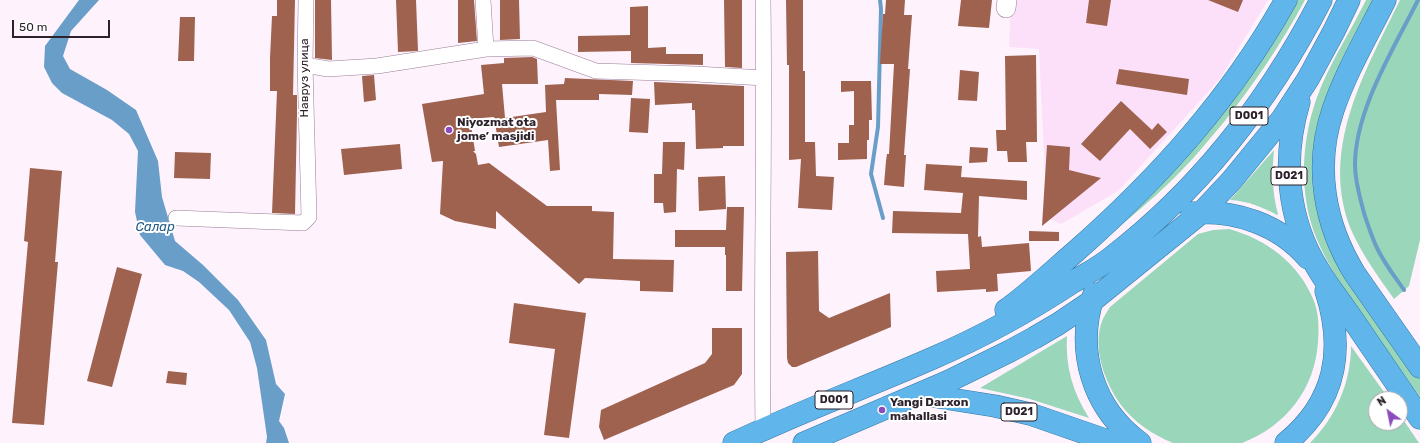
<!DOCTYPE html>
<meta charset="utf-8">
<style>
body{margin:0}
#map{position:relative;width:1420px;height:443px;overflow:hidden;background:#fef2fd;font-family:Rubik,sans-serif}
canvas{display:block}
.north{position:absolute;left:1368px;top:391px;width:40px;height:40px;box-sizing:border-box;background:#fff;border:1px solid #aba7ab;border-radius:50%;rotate:327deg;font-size:11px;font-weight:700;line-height:16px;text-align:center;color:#2d222c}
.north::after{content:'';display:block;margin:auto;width:14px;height:18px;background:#8b4abe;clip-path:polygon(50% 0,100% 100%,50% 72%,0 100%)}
.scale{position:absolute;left:12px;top:20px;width:98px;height:18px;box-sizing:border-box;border:2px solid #2d222c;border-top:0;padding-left:5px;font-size:12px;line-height:14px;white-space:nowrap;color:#2d222c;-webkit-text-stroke:3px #fff;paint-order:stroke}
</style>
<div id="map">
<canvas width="1420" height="443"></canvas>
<div class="north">N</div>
<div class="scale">50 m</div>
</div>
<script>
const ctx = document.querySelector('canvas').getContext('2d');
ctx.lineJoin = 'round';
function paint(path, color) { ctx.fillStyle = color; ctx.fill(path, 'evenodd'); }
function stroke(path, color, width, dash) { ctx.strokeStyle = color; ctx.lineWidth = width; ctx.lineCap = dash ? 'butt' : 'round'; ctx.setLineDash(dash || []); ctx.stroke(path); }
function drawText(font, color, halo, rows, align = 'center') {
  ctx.font = font + ' Rubik,sans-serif'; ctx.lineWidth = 4; ctx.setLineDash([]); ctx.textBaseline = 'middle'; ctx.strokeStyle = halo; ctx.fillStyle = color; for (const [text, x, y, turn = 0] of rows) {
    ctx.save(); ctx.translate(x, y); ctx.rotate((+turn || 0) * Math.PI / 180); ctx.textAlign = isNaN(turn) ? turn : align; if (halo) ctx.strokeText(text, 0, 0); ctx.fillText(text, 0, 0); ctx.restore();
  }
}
const built = new Path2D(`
 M1011,0H1268L1219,80L1118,191L1061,224L1047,218L1039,49L1009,47Z`);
const green = new Path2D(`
 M1296,0H1305C1282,43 1254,84 1224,122C1210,138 1197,155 1182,170C1148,205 1109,235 1071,266Z
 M1366,0H1375L1322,117L1353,283L1420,379V397C1402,372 1384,346 1366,320C1347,294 1328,267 1316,237C1299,195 1301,143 1316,100C1328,65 1350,33 1366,0Z
 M1400,0H1420V240L1409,286L1394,299C1379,278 1364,257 1353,234C1317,152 1365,72 1400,0Z
 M1274,150C1272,172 1272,192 1278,214L1277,215C1262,207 1248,201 1230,200Z
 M1229,229C1266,239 1299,263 1314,301C1319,314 1319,329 1318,342C1315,389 1286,426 1242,443H1173C1153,435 1134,422 1121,405C1105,383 1092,348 1102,321C1104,316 1107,312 1110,307L1198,234L1213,230Z
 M1067,336C1065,366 1073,393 1089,418L1030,399L980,388Z
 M1351,346L1389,399H1376V423H1400V415L1419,443H1310C1336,417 1351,382 1351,346Z`);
const water = new Path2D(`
 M79,0H99L71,31L63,56L70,69L107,90L136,110L158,161L162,197L175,241L203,265L238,300L266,340L276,384L285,394L279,421L284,428L289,443H266L267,437L257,368L250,342L229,310L199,282L183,271L165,265L140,235L135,212L138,151L129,134L112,120L62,93L52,83L44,67L45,46Z`);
const stream = new Path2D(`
 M880,0L881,9L878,127L871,174L883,218
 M1404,290C1395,277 1385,264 1378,250C1372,238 1368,225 1364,213C1360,197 1355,182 1355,165C1355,110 1394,48 1418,0`);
const building = new Path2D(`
 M277,0H295L293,95H297V114L295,214L272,213L277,91H270V58L272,16H277Z
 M315,0H331L332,60L315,58Z
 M396,0H416L418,51L398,52Z
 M458,0H474L477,41L458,43Z
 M500,0H519L520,39L500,40Z
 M724,0H742V68L725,67Z
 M786,0H803V71H805V142H815L816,176L834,177L832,210L798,208L801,159L789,160V65H787Z
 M886,0H905L904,15H912L908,69H910L904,155H906L904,187L884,185L886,161L887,154H889L894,64H880L883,14H885Z
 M961,0H992L989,28L958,26Z
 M1089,0H1111L1107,26L1086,23Z
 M1208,0H1243L1238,12Z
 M648,6V48L666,47V54H703V65L631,63V51L578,52V36L630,35V7Z
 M180,17H195L194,61H178Z
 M1036,55L1037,142H1026L1027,162H1008L1007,151H997L996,130H1006L1005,56Z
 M532,57L537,59L538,84H502L505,118L546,112L545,85L564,84L565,78L633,81L632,95L599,94V100H556L560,170L550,171L548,140L499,147L494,117L470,119L475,151H473L476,154L478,165L489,163L547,206H592V211L614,212L613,259L674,260L673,292L640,291V281L585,278L579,284L496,211V229L455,221L440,214L443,161L432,162L422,104L484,94L481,65L504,63V58Z
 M1119,69L1189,79L1187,95L1116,84Z
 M960,70L979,72L977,101L958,100Z
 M374,75L376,100L364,102L362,76Z
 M841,81H871L872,120H869V140H867V159L838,160V143H849V125H854V91L841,92Z
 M654,82L744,86V146H723V148L696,149L695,110H692V103L655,105Z
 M631,98L650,99L648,133L629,132Z
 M1121,101L1152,130L1158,123L1167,132L1150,149L1130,129L1100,161L1081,144Z
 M663,142H685L684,170L677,169L676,212L664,213L663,203H654V174H662Z
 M400,144L402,169L344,175L341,149Z
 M1047,145L1070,147L1069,170L1101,178L1042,226Z
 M970,147L988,148L987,162L969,163Z
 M175,152L211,153L210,179L174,178Z
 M926,164L962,166L961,177L1027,181V200L979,196L978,237L981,236L982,247L1029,243L1031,271L997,274L998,291L986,292V289L937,292L936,271L970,269L968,234L892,233L893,211L961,213L963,193L924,190Z
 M30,168L62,171L55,262H58L44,425L12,423L28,242L24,241Z
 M725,176L726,209L699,211L698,177Z
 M727,207H744L742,291H726V255H725V247H675V230H726Z
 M1029,231L1059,232V241H1029Z
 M818,251L819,311L829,318L890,293L891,327L796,367H792L788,363L787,358L786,252Z
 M117,267L142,274L112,387L87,381Z
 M514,303L586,313L569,438L544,435L555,349L509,343Z
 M712,328H742V374L734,385L604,440L599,427L601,410L705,363L712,354Z
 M168,371L187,373L186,385L166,383Z`);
const minor = new Path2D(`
 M483,0L486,49
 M305,65L328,69L377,66L486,49L533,48L596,71L696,74L764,78
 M176,218L303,223L309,217L305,65L306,0
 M763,429C761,286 765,143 763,0`);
const tertiary = new Path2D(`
 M1006,8L1007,0`);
const trunk = new Path2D(`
 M1385,0C1367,36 1346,72 1333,110C1314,166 1324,224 1355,274L1420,367
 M1299,102C1282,159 1287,219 1318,269C1328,286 1340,301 1351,317C1374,351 1397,384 1420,418
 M1192,213C1235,210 1279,224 1308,258
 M1094,294C1075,350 1092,408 1140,443
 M1006,310C1029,294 1054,270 1075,252C1159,178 1232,97 1286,0
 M919,394L995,406L1030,414L1114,443
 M734,443C799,412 867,387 933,358C982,337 1029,311 1073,282C1086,274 1100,267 1112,257C1200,189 1270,99 1321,0
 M804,443L949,381L1010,351L1034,338L1058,324L1092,301L1202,212L1232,180L1282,119L1308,79L1334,31L1349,0
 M1286,443C1336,402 1345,350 1326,291`);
const markers = [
 [449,130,4,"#8b4abe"],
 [882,410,4,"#8b4abe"]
];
const shields = [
 [1249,116,38],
 [1289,176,36],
 [834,400,38],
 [1019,412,36]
];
const shieldNames = [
 ["D001",1249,116],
 ["D021",1289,176],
 ["D001",834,400],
 ["D021",1019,412]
];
const streetNames = [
 ["Навруз улица",305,78,-90]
];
const poiNames = [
 ["Niyozmat ota",457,123],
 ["jome’ masjidi",457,137],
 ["Yangi Darxon",890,403],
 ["mahallasi",890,417]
];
const waterNames = [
 ["Салар",155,227]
];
paint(built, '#fcdff9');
paint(green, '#9ad6ba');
paint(water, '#699ec8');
stroke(stream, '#699ec8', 4);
paint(building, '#9e624e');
stroke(minor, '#987d96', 16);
stroke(tertiary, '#987d96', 20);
stroke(trunk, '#3576a4', 23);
stroke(minor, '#fff', 15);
stroke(tertiary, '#fff', 19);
stroke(trunk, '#60b6ea', 22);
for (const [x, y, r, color] of markers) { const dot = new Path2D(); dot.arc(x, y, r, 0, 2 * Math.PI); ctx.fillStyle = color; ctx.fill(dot); stroke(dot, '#fff', 1.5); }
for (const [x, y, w] of shields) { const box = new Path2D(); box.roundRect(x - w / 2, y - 9, w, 18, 3); ctx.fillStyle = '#fff'; ctx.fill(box); stroke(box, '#2d222c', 1); }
drawText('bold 11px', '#2d222c', null, shieldNames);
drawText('12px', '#2d222c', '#fff', streetNames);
drawText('bold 12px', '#2d222c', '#fff', poiNames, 'left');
drawText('italic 13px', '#215c86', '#fff', waterNames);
</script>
